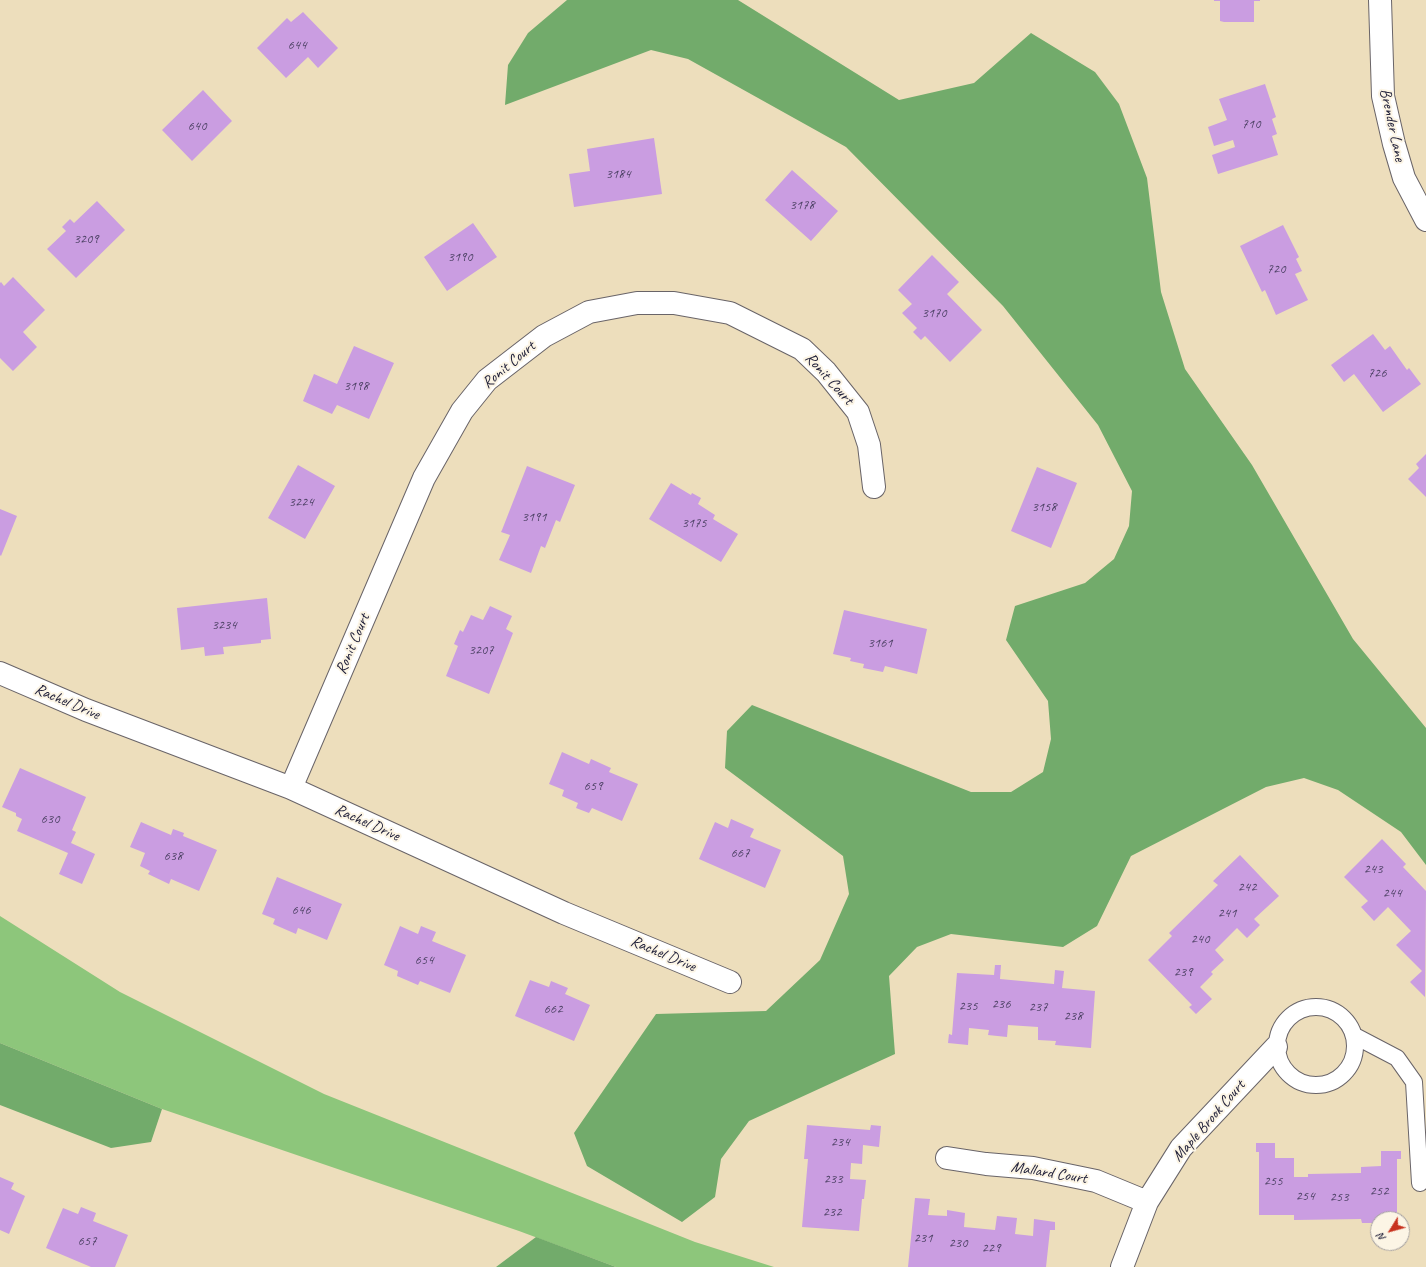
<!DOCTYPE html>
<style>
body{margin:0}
#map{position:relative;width:1426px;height:1267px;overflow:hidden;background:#eddebc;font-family:Caveat,sans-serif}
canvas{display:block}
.north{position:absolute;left:1370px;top:1211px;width:40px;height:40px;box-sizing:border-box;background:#fcf5e5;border:1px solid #a5a1a1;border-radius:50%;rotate:233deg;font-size:11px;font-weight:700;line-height:16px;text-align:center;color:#22223b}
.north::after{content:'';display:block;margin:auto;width:14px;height:18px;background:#c8321e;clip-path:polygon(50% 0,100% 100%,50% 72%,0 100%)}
</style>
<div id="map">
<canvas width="1426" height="1267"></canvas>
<div class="north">N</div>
</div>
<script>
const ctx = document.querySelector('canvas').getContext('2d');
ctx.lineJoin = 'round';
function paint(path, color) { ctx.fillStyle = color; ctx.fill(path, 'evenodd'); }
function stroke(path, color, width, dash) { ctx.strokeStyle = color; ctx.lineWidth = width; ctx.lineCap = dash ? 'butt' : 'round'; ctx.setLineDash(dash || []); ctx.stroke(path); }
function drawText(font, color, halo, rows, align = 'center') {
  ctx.font = font + ' Caveat,sans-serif'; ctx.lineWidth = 4; ctx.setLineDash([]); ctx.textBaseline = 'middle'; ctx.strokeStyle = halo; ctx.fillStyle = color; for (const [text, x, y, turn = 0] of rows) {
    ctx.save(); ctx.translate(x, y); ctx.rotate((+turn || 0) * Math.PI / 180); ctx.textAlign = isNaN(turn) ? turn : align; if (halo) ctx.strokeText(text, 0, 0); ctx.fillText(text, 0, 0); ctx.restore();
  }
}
const green = new Path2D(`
 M0,916L120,992L324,1094L695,1242L774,1267H616L519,1231L162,1109L0,1043Z`);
const forest = new Path2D(`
 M567,0H738L899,100L974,83L1031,33L1095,72L1119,104L1147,178L1161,292L1185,369L1252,465L1353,639L1426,728V865L1401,832L1338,790L1304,778L1266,787L1131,856L1097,926L1063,947L951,934L917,947L889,976L895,1054L749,1121L721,1159L715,1197L682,1222L587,1166L574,1133L656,1014L766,1011L820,960L849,894L843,856L725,768L727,731L752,705L971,792H1011L1043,772L1051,739L1048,701L1006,640L1015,606L1085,583L1114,559L1129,526L1132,491L1098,425L1003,306L846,147L688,59L651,50L505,105L508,65L528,33Z
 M0,1043L162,1109L151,1142L111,1148L0,1105Z
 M536,1237L616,1267H496Z`);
const building = new Path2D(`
 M1214,0H1260V1H1254V22H1224L1220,21V1H1214Z
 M303,12L338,48L318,68L308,57L286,78L257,48L287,18L291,22Z
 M1265,84L1276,117L1272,119L1277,134L1272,136L1278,155L1218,174L1212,155L1235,147L1233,140L1214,146L1208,127L1227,120L1219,99Z
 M203,90L232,121L192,161L162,130Z
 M654,138L662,194L574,207L569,174L590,171L587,149Z
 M792,170L838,211L811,241L765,200Z
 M97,201L125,230L76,278L47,249L66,231L62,227L70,219L74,223Z
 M473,223L497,257L447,291L424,257Z
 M1283,225L1299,257L1296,259L1302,271L1295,274L1308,300L1276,315L1265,290L1262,292L1240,246Z
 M932,255L959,282L947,294L982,330L950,362L925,336L921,340L913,332L917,328L902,313L912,304L898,290Z
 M13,277L45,310L23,332L37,347L13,371L0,358V283L1,282L4,286Z
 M1373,334L1385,350L1390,346L1407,370L1409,368L1421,384L1383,412L1354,374L1344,382L1331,365Z
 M354,346L394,363L369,419L337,405L332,414L303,401L314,374L337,384Z
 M1426,454V497L1408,479L1419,468L1416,464Z
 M298,465L335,486L305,539L268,518Z
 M527,466L575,485L560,522L556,520L545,548L541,546L531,573L499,560L510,535L501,532L502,530Z
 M1037,467L1077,483L1051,548L1011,531Z
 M671,483L691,495L692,493L701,498L698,504L715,515L713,519L738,534L721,562L649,519Z
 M0,509L17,516L1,556L0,555Z
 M267,598L271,639L261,640V643L223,647L224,654L205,656L204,647L181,650L177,608Z
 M490,606L512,616L506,629L513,633L489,694L446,676L458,646L454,644L460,630L463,632L471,615L483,620Z
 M844,610L927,629L917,674L885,666L883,672L863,668L864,664L850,661L851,658L833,654Z
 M562,752L589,764L591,759L611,768L609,772L638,784L622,821L592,808L589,813L576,808L578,803L562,796L564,790L549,784Z
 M20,768L86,797L72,830L76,832L71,843L95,854L82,884L59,874L68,853L17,831L22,819L16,816V813L2,807Z
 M731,819L754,829L750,837L781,850L765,888L699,859L715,822L728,828Z
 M141,822L171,835L173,829L184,833L183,836L217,850L199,891L171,879L169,884L148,874L150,871L140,866L145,853L130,847Z
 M1382,839L1406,864L1403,867L1426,891L1425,997L1410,982L1422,971L1396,945L1411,931L1388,907L1374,921L1361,907L1368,901L1344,877Z
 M1240,855L1279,896L1254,919L1260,925L1247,938L1237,928L1215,950L1224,960L1211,972L1213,974L1200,987L1212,999L1196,1014L1189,1007L1192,1005L1148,960L1172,936L1169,933L1218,885L1213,881Z
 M277,877L342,904L327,940L298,928L296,934L273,924L275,919L262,914Z
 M400,926L418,934L421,926L436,932L432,941L466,955L450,993L420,981L418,985L397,976L398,971L384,965Z
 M995,965H1001L1000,979L1054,984L1055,970L1064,971L1062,988L1095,991L1091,1048L1055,1045L1056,1041L1038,1040V1027L1008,1025L1007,1037L988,1035L989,1030L969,1028L968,1045L948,1043L949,1034L952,1035L957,973L994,975Z
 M530,980L549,987L551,981L568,988L565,994L590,1005L574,1041L515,1016Z
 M807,1125L870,1130L871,1125L881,1126L879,1147L863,1145L862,1164L851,1163L850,1179L866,1180L864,1199H862L859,1231L802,1227L808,1159H804Z
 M1256,1143H1275V1158H1294V1177H1308V1174L1361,1173V1167L1381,1166V1151H1401V1159H1397V1219H1378V1223H1362L1361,1219L1294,1220V1215H1259V1152H1256Z
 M0,1177L14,1183L11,1189L25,1196L9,1234L0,1230Z
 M915,1198L930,1199L928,1215L947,1216V1210L965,1213L964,1227L995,1230L997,1216L1017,1218L1015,1234L1033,1236L1034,1219L1055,1222V1230H1050L1046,1267H908Z
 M81,1207L96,1213L93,1221L128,1235L115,1267H91L46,1248L63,1208L78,1214Z`);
const lane = new Path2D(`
 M1277 1046a39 39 0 1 1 78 0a39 39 0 1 1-78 0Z
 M1355,1036L1397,1058L1414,1082L1420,1183`);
const street = new Path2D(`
 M1380,0L1383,96L1394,144L1404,178L1426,220
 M0,673L86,710L291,788L564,913L730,982
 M291,788L424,478L462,411L487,380L544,336L589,312L637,303H674L730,313L802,349L826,372L858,412L869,445L874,487
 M947,1158L986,1164L1033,1168L1096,1181L1147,1202
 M1122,1267L1147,1202L1181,1148L1276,1047`);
const numberNames = [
 ["644",297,45],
 ["710",1251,124],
 ["640",197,126],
 ["3184",618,174],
 ["3178",802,205],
 ["3209",86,239],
 ["3190",460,257],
 ["720",1276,269],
 ["3170",934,313],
 ["726",1377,373],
 ["3198",356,386],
 ["3224",301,502],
 ["3158",1044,507],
 ["3191",534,517],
 ["3175",694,523],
 ["3234",224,625],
 ["3161",880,643],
 ["3207",481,650],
 ["659",593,786],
 ["630",50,819],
 ["667",740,853],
 ["638",173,856],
 ["243",1373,869],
 ["242",1247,887],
 ["244",1392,893],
 ["646",301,910],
 ["241",1227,913],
 ["240",1200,939],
 ["654",424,960],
 ["239",1183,972],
 ["236",1001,1004],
 ["235",968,1006],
 ["237",1038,1007],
 ["662",553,1009],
 ["238",1073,1016],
 ["234",840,1142],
 ["233",833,1179],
 ["255",1273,1181],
 ["252",1379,1191],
 ["254",1305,1196],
 ["253",1339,1197],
 ["232",832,1212],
 ["231",923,1238],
 ["657",87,1241],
 ["230",958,1243],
 ["229",991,1248]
];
const streetNames = [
 ["Brender Lane",1392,125,78],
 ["Ronit Court",509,365,-40],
 ["Ronit Court",829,379,48],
 ["Ronit Court",353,644,-67],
 ["Rachel Drive",67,702,23],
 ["Rachel Drive",367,823,24],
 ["Rachel Drive",663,954,23],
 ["Maple Brook Court",1209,1121,-49],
 ["Mallard Court",1049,1173,9]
];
paint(green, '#8dc67b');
paint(forest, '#72ab6b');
paint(building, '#ca9de1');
stroke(lane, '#696468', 18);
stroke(street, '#696468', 24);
stroke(lane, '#fff', 16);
stroke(street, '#fff', 22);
drawText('14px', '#4c4164', null, numberNames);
drawText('16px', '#22223b', '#fcf5e5', streetNames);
</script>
